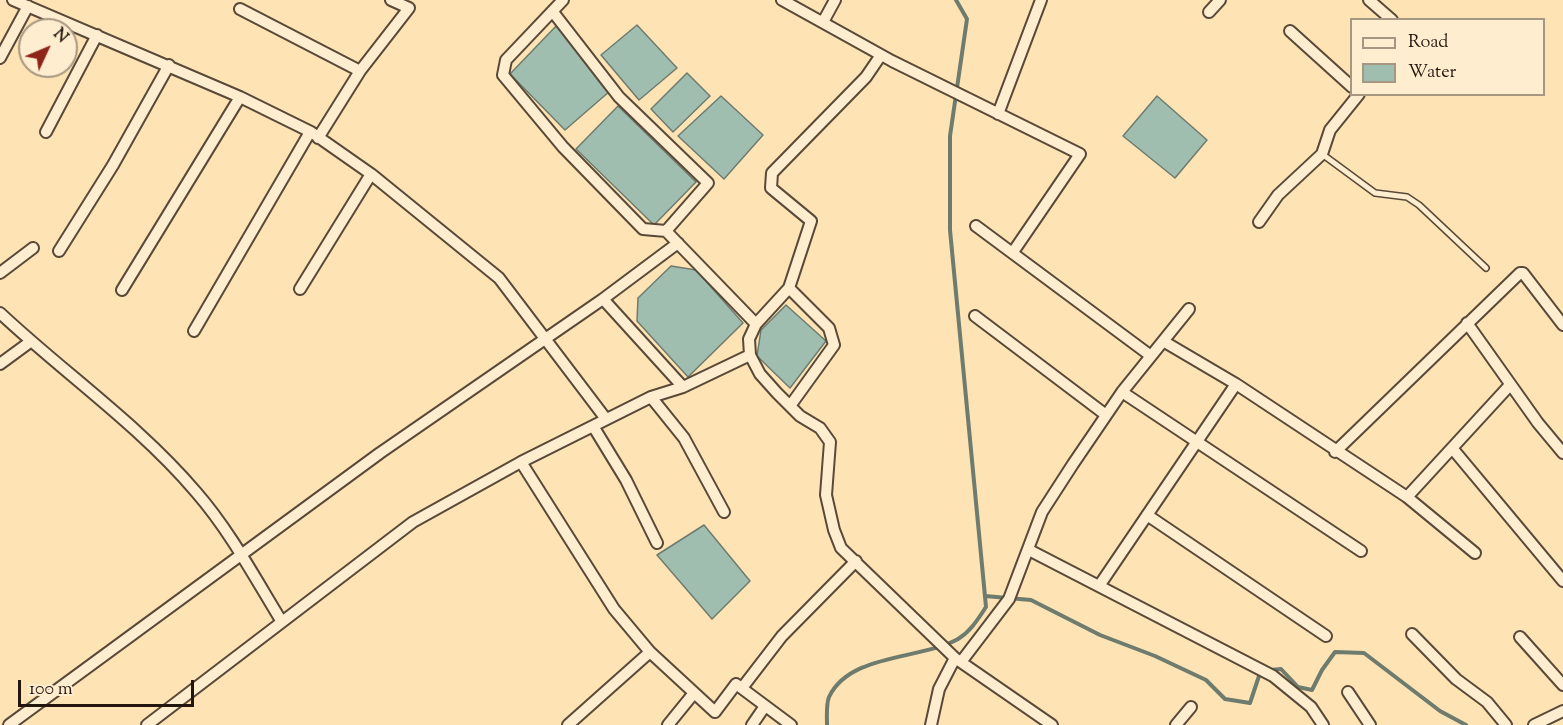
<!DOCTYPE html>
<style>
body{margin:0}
#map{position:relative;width:1563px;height:725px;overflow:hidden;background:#fee3b4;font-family:"Sorts Mill Goudy",serif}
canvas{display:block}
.legend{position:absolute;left:1350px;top:18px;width:195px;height:78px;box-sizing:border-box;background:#feedce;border:2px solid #a69782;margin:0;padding:8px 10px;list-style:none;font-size:18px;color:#22160f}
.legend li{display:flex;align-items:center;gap:12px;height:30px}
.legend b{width:30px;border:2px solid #a69782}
.north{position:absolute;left:18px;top:18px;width:60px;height:60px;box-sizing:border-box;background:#feedce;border:2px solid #a69782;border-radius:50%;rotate:46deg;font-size:16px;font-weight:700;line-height:24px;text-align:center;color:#22160f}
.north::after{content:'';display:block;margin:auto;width:21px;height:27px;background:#8f2418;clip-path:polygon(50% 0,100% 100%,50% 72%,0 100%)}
.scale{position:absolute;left:18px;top:680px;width:176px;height:27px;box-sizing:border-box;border:3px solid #22160f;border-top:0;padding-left:8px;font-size:18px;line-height:21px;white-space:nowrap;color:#22160f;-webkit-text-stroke:4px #feedce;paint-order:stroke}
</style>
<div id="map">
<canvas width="1563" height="725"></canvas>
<ul class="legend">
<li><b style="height:8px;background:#feedce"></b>Road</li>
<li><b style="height:16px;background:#a0beaf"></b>Water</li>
</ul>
<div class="north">N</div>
<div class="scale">100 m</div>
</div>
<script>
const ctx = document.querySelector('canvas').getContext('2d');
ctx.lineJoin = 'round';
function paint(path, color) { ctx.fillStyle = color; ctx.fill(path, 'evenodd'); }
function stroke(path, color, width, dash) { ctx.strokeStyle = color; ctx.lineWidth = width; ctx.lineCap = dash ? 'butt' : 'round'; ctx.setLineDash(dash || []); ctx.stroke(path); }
const water = new Path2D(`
 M558,24L610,91L565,130L510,74Z
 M637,25L677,68L639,100L601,55Z
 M687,73L710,96L673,132L651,109Z
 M721,96L763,135L724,179L678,136Z
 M1157,96L1207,140L1175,178L1123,136Z
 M618,106L696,182L654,225L576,149Z
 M671,266L696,270L743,323L688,377L637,321L638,298Z
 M786,305L826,341L790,388L757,356L761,330Z
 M704,525L750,581L712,619L657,555Z`);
const stream = new Path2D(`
 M985,596L1031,600L1100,635L1155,656L1206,680L1225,699L1250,703L1260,673
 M1270,670L1281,669L1298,687L1312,690L1322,670L1335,652L1364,653L1440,711L1466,725
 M827,725C827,717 826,704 829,697C850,653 921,660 958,639C971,631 978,619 986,607L950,230V136L967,19L956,0`);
const service = new Path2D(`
 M1322,154L1375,193L1407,197L1419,205L1486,268`);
const minor = new Path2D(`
 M13,0L240,97L311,132L371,174L499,278L606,419
 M563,0L506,60L503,75L563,147L643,229L666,231L756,324
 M782,0L892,61L1080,154L1013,252
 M1369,0L1392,20
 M240,9L360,71
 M553,12L619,97L708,183L666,231
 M1209,12L1220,0
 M823,22L835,0
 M1290,31L1352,87
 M881,55L866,77L772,173L771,188L811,221L789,288L756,324L749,339L750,355L760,374L777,393L800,416L820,428L830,442L826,495L834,530L841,548L955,658L1052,725
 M0,58L28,6
 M998,114L1041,0
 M46,132L97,35
 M318,138L360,71L409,8L391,0
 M1259,222L1278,195L1322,154L1330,130L1359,94
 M976,226L1151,356
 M59,251L113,165L169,65
 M0,273L33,248
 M789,288L829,328L834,345L790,406
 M300,289L371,174
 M122,290L240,97
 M603,299L683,387
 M0,313C64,373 139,425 196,492C230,531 255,578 282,622
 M975,316L1106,415
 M1467,323L1538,423L1563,453
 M194,331L310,132
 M1163,341L1236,384L1407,497L1475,553
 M0,364L30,342
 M1122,392L1361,551
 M651,397L684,438L724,512
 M593,426L626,480L657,543
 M1452,448L1563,581
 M1335,452L1520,273H1523L1563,325
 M521,462L614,609L650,652L715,712L736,684L791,725
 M1407,497L1510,385
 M1147,515L1326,636
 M1029,550L1273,676L1311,707L1323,725
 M1099,586L1236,384
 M1412,634L1456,679L1487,702L1506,725
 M1520,637L1563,685
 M961,662L1009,599L1042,512L1073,464L1122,392L1189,309
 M742,688L782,636L856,561
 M1348,692L1370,725
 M9,725L380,453L603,299L678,243
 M147,725L413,522L521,462L651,397L683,387L750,355
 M568,725L650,652
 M668,725L694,693
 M752,725L765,706
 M931,725L939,689L955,658
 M1176,725L1191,707
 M1534,725L1563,711`);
paint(water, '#a0beaf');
stroke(water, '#6e7b6f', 1.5);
stroke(stream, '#6e7b6f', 4);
stroke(service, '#594938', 8);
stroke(minor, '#594938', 14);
stroke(service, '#feedce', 5);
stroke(minor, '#feedce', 10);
</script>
